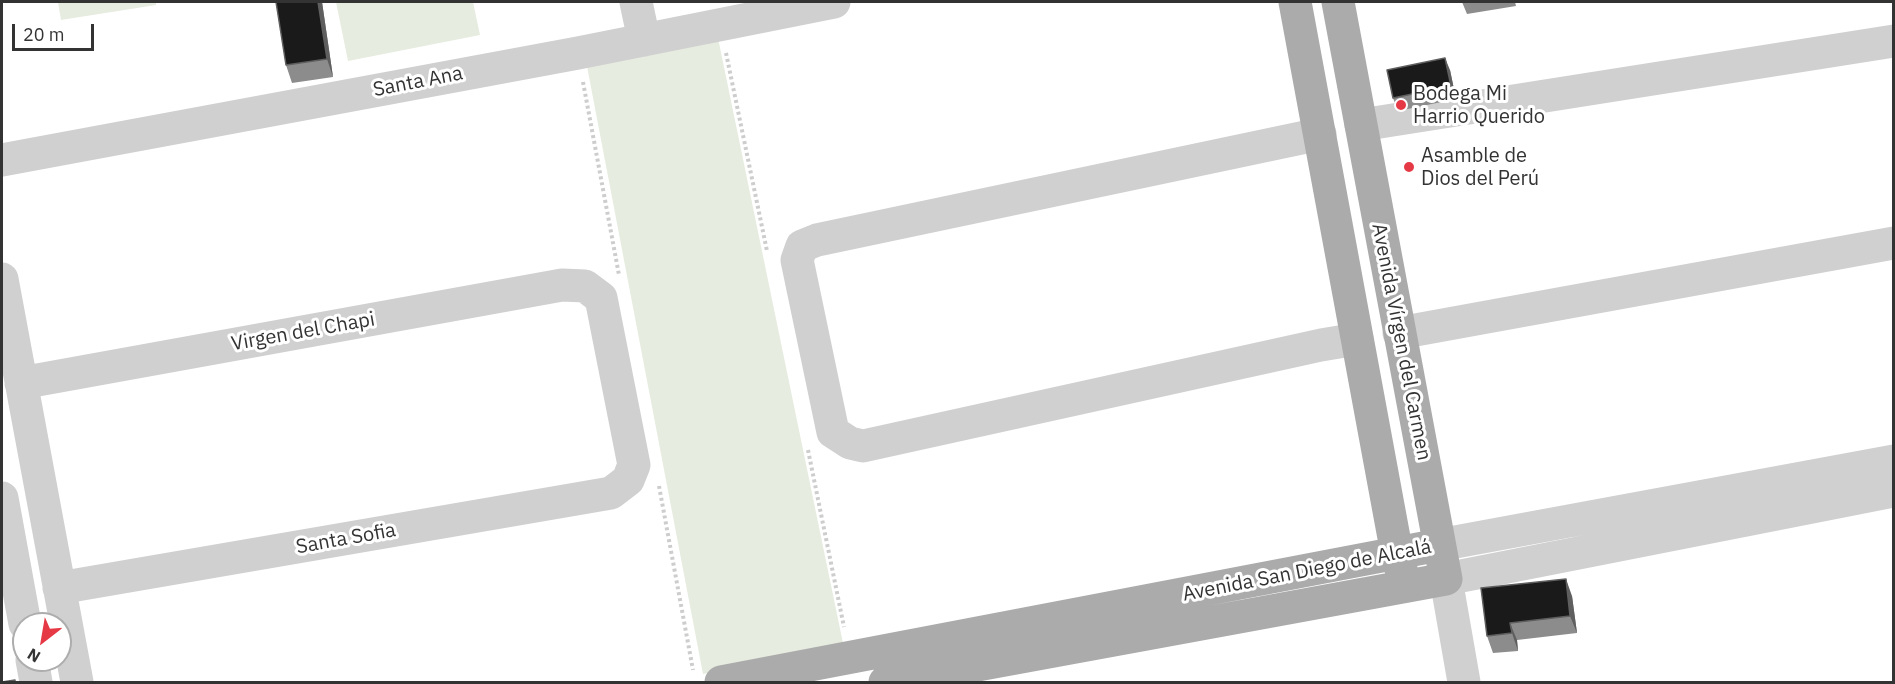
<!DOCTYPE html>
<meta charset="utf-8">
<style>
body{margin:0}
#map{position:relative;width:1895px;height:684px;overflow:hidden;background:#fff;font-family:"IBM Plex Sans",sans-serif}
canvas{display:block}
.frame{position:absolute;inset:0;border:3px solid #333;pointer-events:none}
.north{position:absolute;left:12px;top:612px;width:60px;height:60px;box-sizing:border-box;background:#fff;border:2px solid #adadad;border-radius:50%;rotate:211deg;font-size:16px;font-weight:700;line-height:24px;text-align:center;color:#333}
.north::after{content:'';display:block;margin:auto;width:21px;height:27px;background:#e63946;clip-path:polygon(50% 0,100% 100%,50% 72%,0 100%)}
.scale{position:absolute;left:12px;top:24px;width:82px;height:27px;box-sizing:border-box;border:3px solid #333;border-top:0;padding-left:8px;font-size:18px;line-height:21px;white-space:nowrap;color:#333;-webkit-text-stroke:4px #fff;paint-order:stroke}
</style>
<div id="map">
<canvas width="1895" height="684"></canvas>
<div class="frame"></div>
<div class="north">N</div>
<div class="scale">20 m</div>
</div>
<script>
const ctx = document.querySelector('canvas').getContext('2d');
ctx.lineJoin = 'round';
function paint(path, color) { ctx.fillStyle = color; ctx.fill(path, 'evenodd'); }
function stroke(path, color, width, dash) { ctx.strokeStyle = color; ctx.lineWidth = width; ctx.lineCap = dash ? 'butt' : 'round'; ctx.setLineDash(dash || []); ctx.stroke(path); }
function drawText(font, color, halo, rows, align = 'center') {
  ctx.font = font + ' "IBM Plex Sans",sans-serif'; ctx.lineWidth = 6; ctx.setLineDash([]); ctx.textBaseline = 'middle'; ctx.strokeStyle = halo; ctx.fillStyle = color; for (const [text, x, y, turn = 0] of rows) {
    ctx.save(); ctx.translate(x, y); ctx.rotate((+turn || 0) * Math.PI / 180); ctx.textAlign = isNaN(turn) ? turn : align; if (halo) ctx.strokeText(text, 0, 0); ctx.fillText(text, 0, 0); ctx.restore();
  }
}
const green = new Path2D(`
 M58,2H156V5L61,20Z
 M336,2H473L480,35L348,61Z
 M718,38L844,648L703,674L586,61Z`);
const path = new Path2D(`
 M726,53L767,251
 M583,82L619,275
 M808,450L844,627
 M659,486L693,670`);
const minor = new Path2D(`
 M636,2L644,40
 M1361,125L1894,41
 M1320,134L817,240L802,246L797,260L833,432L850,443L863,446L1321,345L1357,339
 M2,160L578,53L834,2
 M2,279L77,682
 M1399,333L1894,243
 M21,383L562,285L585,286L601,298L634,465L628,480L611,493L59,588
 M2,498L25,624
 M1439,545L1894,461
 M32,660L36,682
 M1464,682L1446,579L1894,491`);
const major = new Path2D(`
 M1295,2L1397,554L1402,573
 M721,682L1439,545
 M885,682L1446,579L1338,2`);
const wall = new Path2D(`
 M322,2L333,77L292,83L286,65Z
 M1462,2H1515L1516,6L1467,14Z
 M1450,70L1456,99L1398,111L1393,98Z
 M1481,588L1572,596L1577,633L1517,640L1518,651L1493,653L1487,636Z`);
const shadedWall = new Path2D(`
 M318,2H322L333,77L327,59Z
 M1445,58L1450,70L1456,99L1451,86Z
 M1566,579L1572,596L1577,633L1570,616Z
 M1510,623L1517,640L1518,651L1512,633Z`);
const building = new Path2D(`
 M276,2H318L327,59L286,65Z
 M1445,58L1451,86L1393,98L1387,70Z
 M1566,579L1570,616L1510,623L1512,633L1487,636L1481,588Z
 M15,680V682H2Z`);
const markers = [
 [1401,105,6,"#e63946"],
 [1409,167,6,"#e63946"]
];
const streetNames = [
 ["Santa Ana",418,82,-11],
 ["Virgen del Chapi",303,332,-10],
 ["Avenida Vírgen del Carmen",1401,342,79],
 ["Santa Sofia",346,539,-10],
 ["Avenida San Diego de Alcalá",1307,571,-11]
];
const poiNames = [
 ["Bodega Mi",1413,94],
 ["Harrio Querido",1413,117],
 ["Asamble de",1421,156],
 ["Dios del Perú",1421,179]
];
paint(green, '#e6ecdf');
stroke(path, '#cdcdcd', 4, [3, 3]);
stroke(minor, '#d0d0d0', 33);
stroke(major, '#ababab', 33);
paint(wall, '#8c8c8c');
paint(shadedWall, '#5f5f5f');
paint(building, '#1a1a1a');
stroke(building, '#5f5f5f', 1.5);
for (const [x, y, r, color] of markers) { const dot = new Path2D(); dot.arc(x, y, r, 0, 2 * Math.PI); ctx.fillStyle = color; ctx.fill(dot); stroke(dot, '#fff', 2); }
drawText('20px', '#333', '#fff', streetNames);
drawText('20px', '#333', '#fff', poiNames, 'left');
</script>
